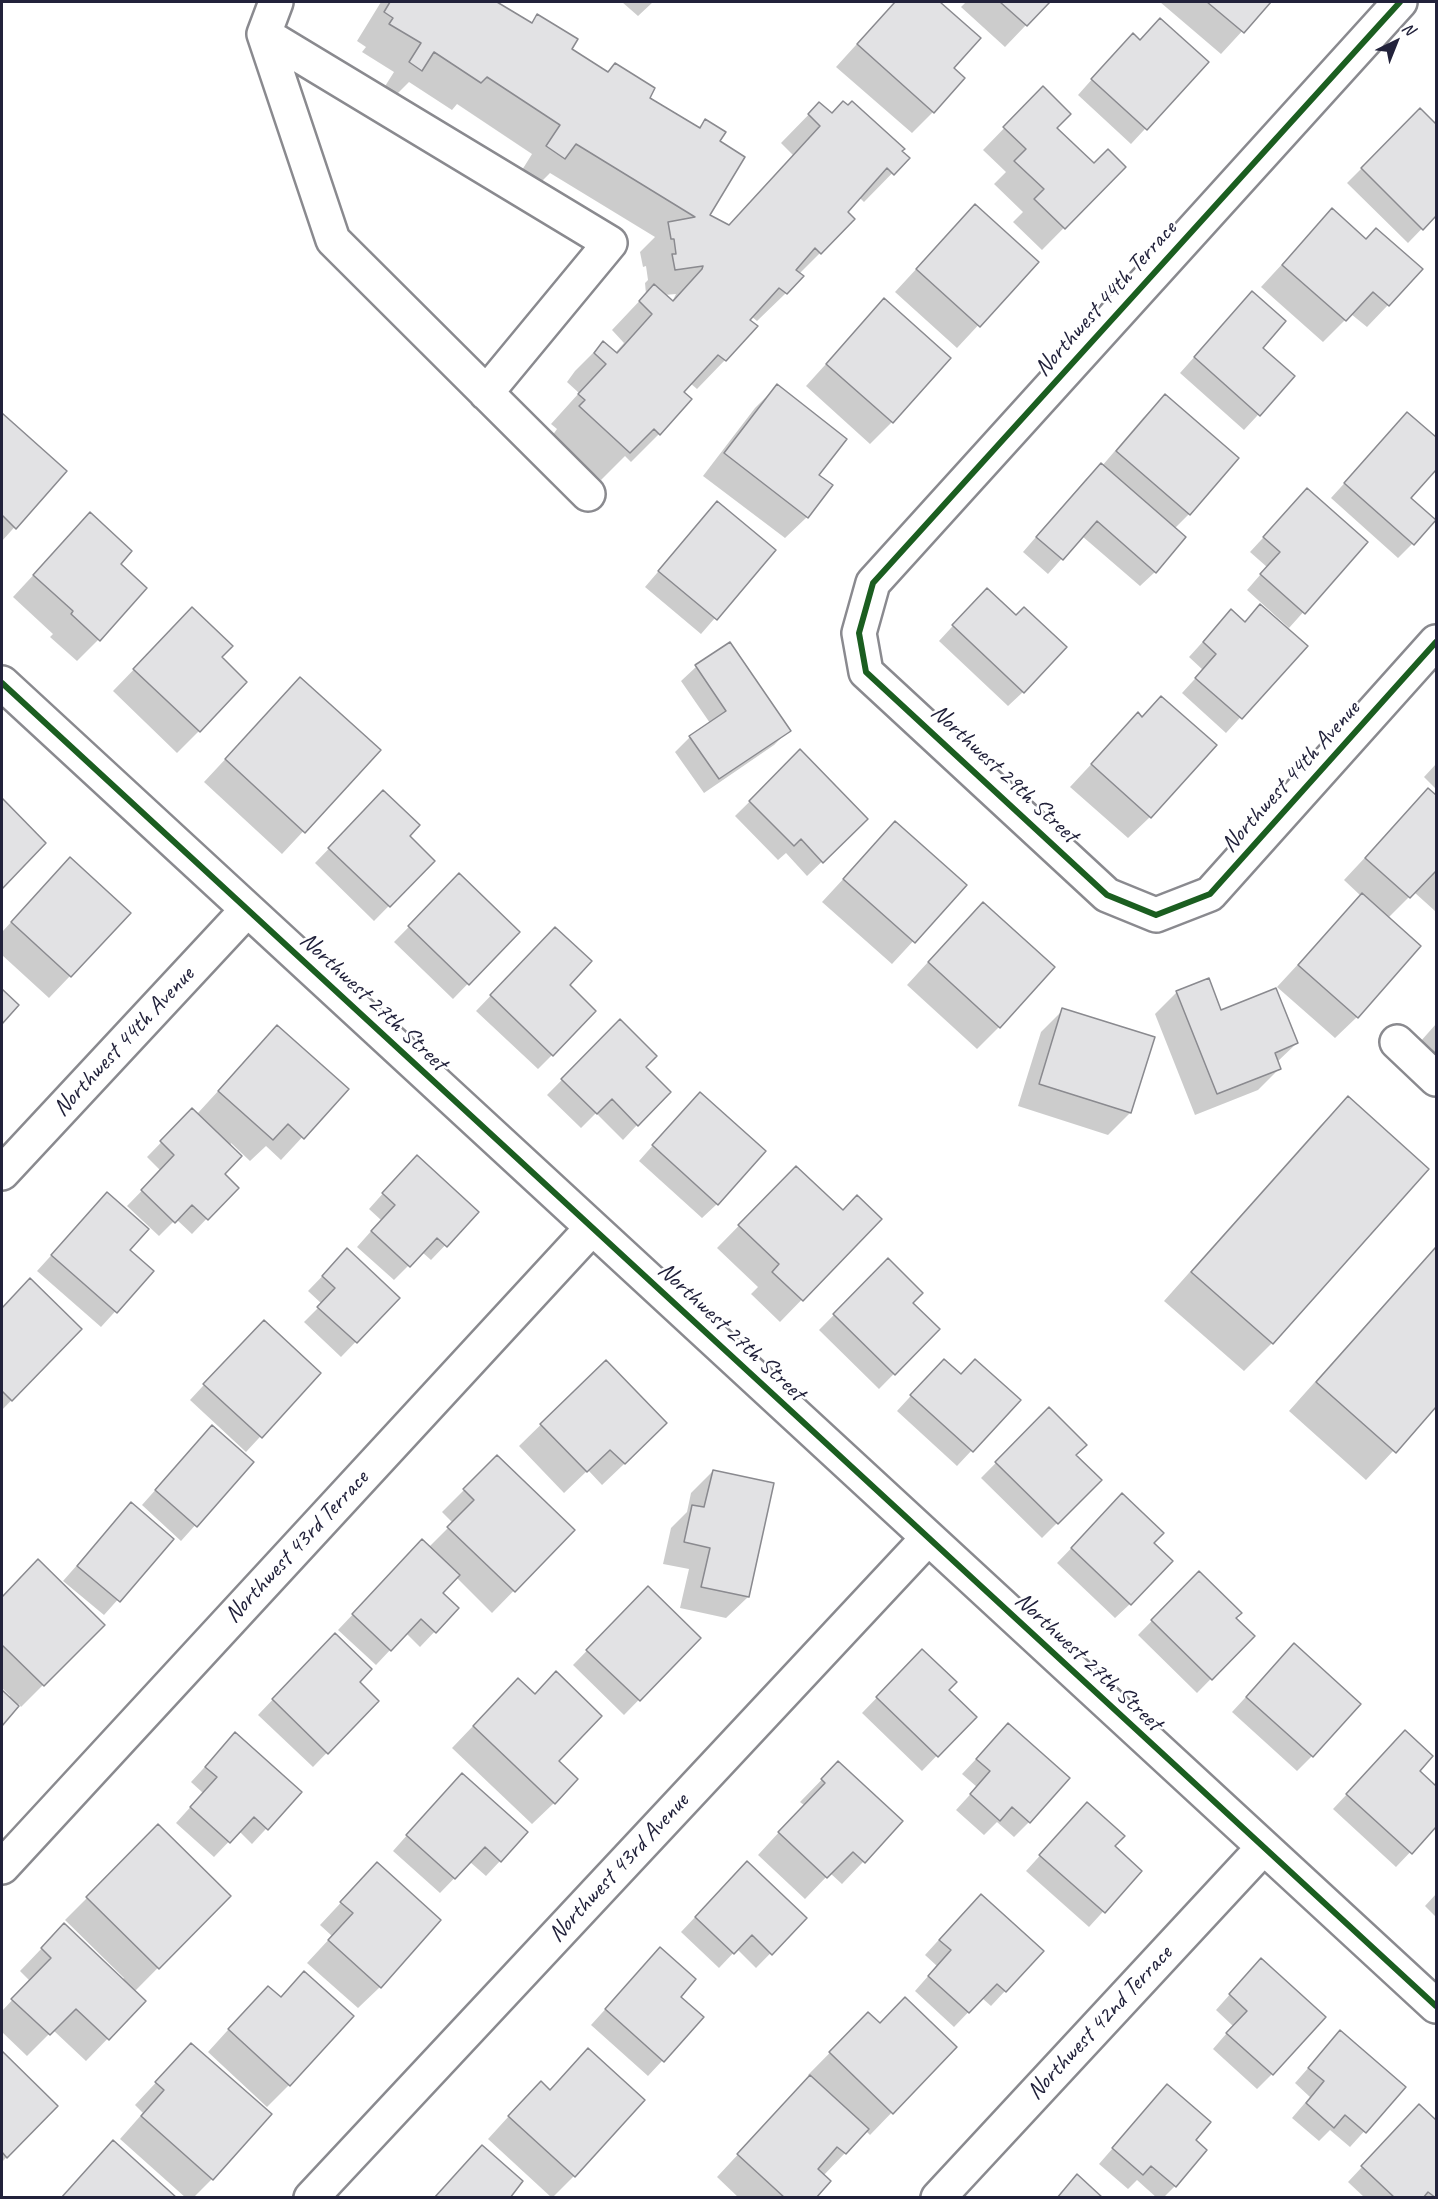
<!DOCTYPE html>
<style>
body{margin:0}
#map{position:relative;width:1438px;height:2199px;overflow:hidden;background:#fff;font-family:Caveat,sans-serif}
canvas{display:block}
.frame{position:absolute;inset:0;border:3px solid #22223b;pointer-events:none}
.north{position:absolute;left:1366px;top:12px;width:60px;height:60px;-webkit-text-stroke:4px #fff;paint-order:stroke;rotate:43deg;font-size:16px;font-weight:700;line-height:24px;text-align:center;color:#22223b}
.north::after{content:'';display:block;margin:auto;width:21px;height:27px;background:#22223b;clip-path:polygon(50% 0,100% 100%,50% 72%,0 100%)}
</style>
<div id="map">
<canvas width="1438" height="2199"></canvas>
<div class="frame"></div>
<div class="north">N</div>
</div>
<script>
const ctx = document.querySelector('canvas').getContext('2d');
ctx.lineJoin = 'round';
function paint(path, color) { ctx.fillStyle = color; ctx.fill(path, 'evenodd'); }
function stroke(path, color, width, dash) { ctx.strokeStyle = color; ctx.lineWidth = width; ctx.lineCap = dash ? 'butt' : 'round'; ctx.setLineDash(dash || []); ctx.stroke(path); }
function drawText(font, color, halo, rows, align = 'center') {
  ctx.font = font + ' Caveat,sans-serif'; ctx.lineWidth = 5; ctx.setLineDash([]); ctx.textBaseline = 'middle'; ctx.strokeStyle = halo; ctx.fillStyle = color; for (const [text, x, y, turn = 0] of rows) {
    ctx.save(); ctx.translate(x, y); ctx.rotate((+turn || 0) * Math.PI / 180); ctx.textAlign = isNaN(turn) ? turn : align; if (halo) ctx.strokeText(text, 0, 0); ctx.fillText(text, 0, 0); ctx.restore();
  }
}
const shadow = new Path2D(`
 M381,2H494L530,24L538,16L570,49L607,73L615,65L648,98L698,128L705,121L718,142L708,215L728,226L793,155L781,143L819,104L831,115L900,151L907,158L864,202L859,197L845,212L820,253L799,274L786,293L757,321L751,316L748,320L756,327L725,360L697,389L690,383L682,393L659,434L631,462L625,456L601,480L552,436L557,429L551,424L579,393L567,382L575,371L603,343L615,353L624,343L612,330L646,294L645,283L648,280L646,266L643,267L640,252L655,237L550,173L536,187L519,175L532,154L457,104L452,110L409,82L393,98L382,91L394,72L362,52L366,47L357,41ZM676,294L672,302L664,295Z
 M622,2H653L638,16Z
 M895,2H938L979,38L952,69L933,112L912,133L836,67Z
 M966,2H1048L1005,47L961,7Z
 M1160,2H1269L1221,54Z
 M1139,41L1207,62L1131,144L1078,95L1118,50Z
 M1043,88L1055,128L1094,165L1124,167L1042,250L1013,222L1023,212L994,184L1006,172L983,150Z
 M1420,110L1436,127V214L1408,243L1347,183Z
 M1332,210L1366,240L1388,305L1367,327L1351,314L1323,342L1261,287Z
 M954,228L1037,262L957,348L895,292Z
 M884,300L892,422L870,444L806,386Z
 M1238,308L1261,348L1293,377L1244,430L1180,373Z
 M777,386L817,476L807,517L785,538L703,476L755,408Z
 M1165,396L1189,514L1174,529L1155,572L1140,586L1082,536L1048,574L1023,552L1086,479L1102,466L1143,418Z
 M1407,414L1436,439V467L1409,498L1413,543L1398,558L1331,498Z
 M2,415L65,471L2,541Z
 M1307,490L1366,542L1289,628L1247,590L1267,567L1250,552Z
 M717,503L774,550L701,634L645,587Z
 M90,514L119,564L99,639L77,661L50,637L53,634L13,597Z
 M973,604L1023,692L1008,706L939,641Z
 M1244,623L1305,647L1226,733L1182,693L1203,670L1189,657L1217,626Z
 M171,631L220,657L199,731L177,753L113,691Z
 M729,644L789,730L774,745L704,793L675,752L690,737L710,723L681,681L696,667Z
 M300,679L379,750L282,854L204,782Z
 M1138,714L1141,718L1150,817L1128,838L1070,787Z
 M800,752L866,819L807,876L786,853L778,860L735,816Z
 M1436,764V789L1424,777Z
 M1428,790L1436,797V910L1435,911L1414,892L1388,918L1357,1017L1335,1038L1277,987L1361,896L1344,880Z
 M2,800L44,843L2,887Z
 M369,807L407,836L433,861L374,921L315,863Z
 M895,823L965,885L892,964L822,902Z
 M459,876L518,932L453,999L394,942Z
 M49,881L70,976L49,998L2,955V932Z
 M961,926L999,1027L977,1049L907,985Z
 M541,943L568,985L552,1055L538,1069L476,1011Z
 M1177,992L1220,1012L1297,1043L1277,1062L1280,1068L1258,1090L1195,1115L1155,1014Z
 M1063,1010L1153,1038L1130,1113L1108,1135L1018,1106L1041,1032Z
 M620,1021L643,1067L637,1125L623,1140L596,1113L581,1128L547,1095Z
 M1436,1024V1073L1412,1051Z
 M277,1027L347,1089L281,1160L266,1146L250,1161L231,1143L222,1174L236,1188L192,1234L176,1219L159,1236L127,1206L161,1171L147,1157L178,1125L197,1114Z
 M1348,1098L1427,1169L1272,1343L1244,1371L1164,1301L1320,1126Z
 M686,1108L717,1204L702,1218L639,1161Z
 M402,1172L477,1212L431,1260L422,1252L394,1280L357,1247L381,1220L369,1209Z
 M774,1190L842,1212L880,1219L780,1322L751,1294L758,1287L717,1248Z
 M107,1194L128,1250L152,1271L101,1327L37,1271Z
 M1436,1246V1405L1366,1480L1289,1411Z
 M888,1260L911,1303L938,1329L879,1389L819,1330Z
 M333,1265L398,1298L341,1357L304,1322L322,1304L308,1291Z
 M30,1281L80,1329L2,1410V1310Z
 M249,1336L319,1373L246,1452L190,1400Z
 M605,1362L644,1445L602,1485L588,1470L564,1493L519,1446Z
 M930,1375L961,1376L1018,1401L957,1466L897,1411Z
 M1049,1409L1074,1455L1100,1480L1042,1538L981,1478Z
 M198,1442L252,1462L181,1541L142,1505Z
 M497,1457L573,1530L492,1613L456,1577L441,1593L457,1608L420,1647L406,1633L376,1665L338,1630L408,1556L429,1547L453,1523L442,1512Z
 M713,1471L748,1597L726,1618L680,1608L689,1569L663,1564L671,1528L687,1512L691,1493Z
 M131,1504L172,1539L104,1615L63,1581Z
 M1108,1510L1152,1543L1130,1604L1115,1618L1057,1563Z
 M38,1561L103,1625L21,1707L19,1704L2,1724V1692L8,1698L10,1696L2,1688V1598Z
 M1199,1573L1234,1618L1253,1636L1197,1693L1138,1635Z
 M648,1588L699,1638L624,1715L573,1665Z
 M320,1650L377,1701L313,1767L258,1715Z
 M922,1651L947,1690L974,1717L922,1771L862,1713Z
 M1280,1660L1312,1756L1297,1771L1232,1712Z
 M496,1702L557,1761L554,1803L532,1824L452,1748Z
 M1008,1725L1029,1822L1014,1837L997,1822L984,1835L956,1810L977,1787L962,1774Z
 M235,1734L300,1792L252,1844L239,1831L214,1857L176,1823L203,1793L191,1782Z
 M1391,1747L1436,1788V1825L1396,1867L1333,1809Z
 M838,1763L901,1822L842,1884L830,1873L805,1899L758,1855L804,1805L800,1802Z
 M447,1790L500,1861L486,1876L470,1862L440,1893L393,1851Z
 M1073,1819L1113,1846L1140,1871L1089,1927L1026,1871Z
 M158,1827L229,1896L134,1992L144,2001L86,2061L53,2030L27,2056L2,2032V2011L30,1981L20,1971L43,1947L122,1980L124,1978L65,1920Z
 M377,1864L380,1987L358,2008L307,1963L332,1936L320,1925Z
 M732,1878L805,1918L756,1968L737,1949L719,1968L681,1932Z
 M1436,1894V1917L1425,1906Z
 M966,1910L1005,1991L991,2006L982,1998L954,2027L915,1991L937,1966L925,1955Z
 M660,1949L679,1997L702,2018L648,2076L591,2025Z
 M304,1973L289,2085L267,2107L208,2052L247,2009L280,1998Z
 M1247,1975L1272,2074L1257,2089L1213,2049L1233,2026L1216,2010Z
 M868,2014L879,2025L955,2047L870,2135L866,2131L823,2176L814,2198H739L717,2177L810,2077L808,2075Z
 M1340,2032L1404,2087L1350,2147L1330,2130L1319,2141L1292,2118L1310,2097L1295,2083Z
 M191,2045L212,2179L193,2198H186L120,2139L143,2113L135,2105Z
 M588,2050L574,2176L552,2198L488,2139L519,2105L549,2091Z
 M2,2053L56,2106L2,2162Z
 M1167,2086L1193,2140L1175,2186L1163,2198H1157L1137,2180L1128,2189L1099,2164Z
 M1419,2106L1436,2122V2198H1365L1348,2182Z
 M113,2142L175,2198H61Z`);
const building = new Path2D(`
 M390,2H497L532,23L537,14L578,39L572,49L608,72L615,63L655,88L650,98L700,128L705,119L726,132L720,141L745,157L710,215L729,225L820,126L808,114L819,102L832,113L843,101L848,105L852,101L905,149L902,151L910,158L894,175L887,168L848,212L855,219L821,254L815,248L796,270L804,276L787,294L779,288L750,320L758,326L726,361L718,355L684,392L692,399L660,435L654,429L630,453L579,406L585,400L578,394L606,364L594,353L603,341L617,353L652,314L639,301L654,284L673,301L702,269L703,266L675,270L672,254H676L674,239H671L668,222L695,217L576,144L565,159L546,146L560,125L487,77L481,83L434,52L422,71L409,62L421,43L389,24L393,18L384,12Z
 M895,2H940L981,38L954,68L965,78L934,113L857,44Z
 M1000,2H1050L1027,26Z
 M1207,2H1271L1244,33Z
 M1160,18L1209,62L1147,130L1091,79L1133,33L1140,40Z
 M1043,86L1071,114L1057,128L1094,163L1108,149L1126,167L1065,229L1034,199L1044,189L1014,161L1026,149L1003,127Z
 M1420,108L1436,124V216L1423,230L1361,168Z
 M975,204L1039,262L980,327L916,269Z
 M1332,208L1366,239L1376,228L1423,269L1389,306L1373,292L1346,321L1282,265Z
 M1252,291L1286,321L1263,348L1295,376L1260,416L1194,357Z
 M884,298L951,358L893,423L826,364Z
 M777,384L847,439L819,475L833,485L808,518L724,453Z
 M1165,394L1239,458L1190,515L1116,451Z
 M1407,412L1436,437V470L1411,498L1436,520L1414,545L1344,483Z
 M2,413L67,471L16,529L2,515Z
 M1101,463L1186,537L1156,573L1097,521L1063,560L1036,537Z
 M1307,488L1368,542L1305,614L1260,574L1280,552L1263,537Z
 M717,501L776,550L717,620L658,571Z
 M90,512L132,551L121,564L147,588L100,641L71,614L73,611L33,575Z
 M987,588L1016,615L1024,607L1067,647L1024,693L952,625Z
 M1260,604L1308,646L1242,719L1195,678L1216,654L1203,642L1231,609L1245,622Z
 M192,607L233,646L222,657L247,682L200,732L133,669Z
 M730,642L791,731L719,779L689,736L726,711L695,665Z
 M300,677L381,750L305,833L225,759Z
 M1161,696L1217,745L1151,818L1091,764L1138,712L1142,717Z
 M800,749L868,819L823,863L801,839L794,846L749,801Z
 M1428,788L1436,795V871L1410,898L1365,858Z
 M383,790L420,825L410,836L435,861L390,907L328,848Z
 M2,798L46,843L2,889Z
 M895,821L967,885L915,943L843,879Z
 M70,857L131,913L71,977L11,922Z
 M459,873L520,932L469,985L408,926Z
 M1362,893L1421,946L1358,1018L1298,965Z
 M983,902L1055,967L1000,1028L928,962Z
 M555,927L592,961L570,985L596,1011L553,1056L490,995Z
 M1209,978L1221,1010L1276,988L1298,1043L1275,1053L1281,1069L1217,1094L1176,991Z
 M2,989L19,1005L2,1024Z
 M1062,1008L1155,1037L1131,1113L1039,1084Z
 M620,1019L657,1056L646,1067L671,1092L638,1126L612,1099L597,1114L561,1079Z
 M277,1025L349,1089L304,1139L288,1124L273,1140L218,1091Z
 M700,1092L766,1151L718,1205L652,1145Z
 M1348,1096L1429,1169L1273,1344L1191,1272Z
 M192,1108L242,1156L225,1174L239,1188L208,1220L192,1205L175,1223L141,1190L174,1155L160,1141Z
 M417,1155L479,1212L447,1247L437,1238L410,1267L371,1231L395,1205L382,1193Z
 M796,1166L843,1210L857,1195L882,1219L803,1301L772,1272L779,1264L738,1225Z
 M107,1192L149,1229L130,1250L154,1271L117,1313L51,1255Z
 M1436,1247V1407L1396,1453L1316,1382Z
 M347,1248L400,1298L357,1343L317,1307L335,1288L322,1276Z
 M888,1258L923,1293L913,1303L940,1329L895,1375L833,1314Z
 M30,1278L82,1329L12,1401L2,1391V1308Z
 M264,1320L321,1373L262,1438L203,1384Z
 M944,1359L961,1374L975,1359L1021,1400L973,1452L910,1395Z
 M606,1360L667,1423L625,1464L610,1450L587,1472L540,1424Z
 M1049,1407L1087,1445L1076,1455L1102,1480L1058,1524L995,1462Z
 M212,1425L254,1462L197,1527L155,1490Z
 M497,1455L575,1530L515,1592L447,1527L474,1500L463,1489Z
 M713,1470L774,1483L749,1597L701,1587L710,1548L684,1542L692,1505L704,1507Z
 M1122,1493L1164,1533L1154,1543L1173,1561L1131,1605L1071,1548Z
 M131,1502L174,1539L120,1602L77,1566Z
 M422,1539L460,1575L443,1593L459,1608L436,1633L421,1619L391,1651L352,1614Z
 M38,1559L105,1625L44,1686L2,1645V1597Z
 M1199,1571L1242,1613L1236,1618L1255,1636L1212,1680L1151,1620Z
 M648,1586L701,1638L640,1701L586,1650Z
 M335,1633L372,1669L360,1682L379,1701L328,1754L272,1699Z
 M1294,1643L1361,1704L1313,1757L1246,1697Z
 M922,1649L957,1682L949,1690L977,1717L938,1757L876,1697Z
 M556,1671L602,1716L559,1761L578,1779L555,1804L473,1726L518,1678L535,1694Z
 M2,1690L19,1706L2,1726Z
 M1008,1723L1070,1778L1030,1823L1012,1807L1000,1821L970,1794L990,1771L976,1759Z
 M1405,1730L1433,1756L1420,1771L1436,1786V1827L1412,1854L1346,1794Z
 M235,1732L302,1792L268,1830L254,1817L230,1843L190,1807L217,1777L205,1767Z
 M838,1761L903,1821L865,1863L853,1852L827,1878L778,1832L825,1783L821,1779Z
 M462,1773L528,1832L501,1862L485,1847L455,1879L406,1835Z
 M1087,1802L1125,1836L1115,1846L1142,1871L1105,1913L1039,1855Z
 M158,1824L231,1896L159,1969L86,1897Z
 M747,1861L807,1918L772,1955L752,1935L734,1954L695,1917Z
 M377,1862L441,1920L381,1988L328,1940L353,1913L340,1902Z
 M981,1894L1044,1951L1006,1992L997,1984L969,2013L928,1976L951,1950L939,1940Z
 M64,1923L146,2001L109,2040L76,2009L50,2035L11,1999L51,1958L41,1948Z
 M660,1947L696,1979L681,1997L704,2017L664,2062L605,2009Z
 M1261,1958L1326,2017L1273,2075L1226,2033L1247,2011L1229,1994Z
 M304,1971L354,2016L290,2086L228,2029L268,1986L281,1997Z
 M905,1997L957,2047L893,2114L829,2052L868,2012L880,2023Z
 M1340,2030L1406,2087L1366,2133L1345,2115L1334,2128L1306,2103L1324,2081L1308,2068Z
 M191,2043L272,2114L213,2180L141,2116L164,2090L155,2082Z
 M588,2048L645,2100L575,2177L508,2116L541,2081L550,2090Z
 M2,2051L58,2106L7,2158L2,2152Z
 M810,2075L869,2129L846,2154L837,2147L818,2169L831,2181L816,2198H785L737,2154Z
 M1167,2084L1211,2122L1196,2140L1207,2150L1176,2187L1151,2166L1143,2175L1112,2148Z
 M1419,2104L1436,2120V2198L1428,2192L1423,2198H1395L1361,2166Z
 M113,2140L177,2198H61Z
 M482,2145L523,2181L510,2198H434Z
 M1077,2174L1103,2198H1057Z`);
const minor = new Path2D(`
 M276,2L264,34L333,240L588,494
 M1400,2L873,583L859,633L866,672L1107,895L1156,915L1210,894L1436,642
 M264,34L610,243L486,393
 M2,683L1436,2006
 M1397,1042L1436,1079
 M2,1173L247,910
 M2,1867L592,1228
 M311,2198L928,1538
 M938,2198L1263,1848`);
const cycleway = new Path2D(`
 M1400,2L873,583L859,633L866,672L1107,895L1156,915L1210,894L1436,642
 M2,683L1436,2006`);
const streetNames = [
 ["Northwest 44th Terrace",1106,299,-48],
 ["Northwest 29th Street",1004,774,43],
 ["Northwest 44th Avenue",1291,777,-48],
 ["Northwest 27th Street",373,1002,43],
 ["Northwest 44th Avenue",124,1042,-47],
 ["Northwest 27th Street",731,1332,43],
 ["Northwest 43rd Terrace",297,1547,-47],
 ["Northwest 27th Street",1088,1662,43],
 ["Northwest 43rd Avenue",619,1868,-47],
 ["Northwest 42nd Terrace",1100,2023,-47]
];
paint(shadow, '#0003');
paint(building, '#e2e2e4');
stroke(building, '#8a8a8f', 1.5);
stroke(minor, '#8a8a8f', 38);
stroke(minor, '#fff', 33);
stroke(cycleway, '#1b5e20', 6);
drawText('24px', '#22223b', '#fff', streetNames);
</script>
